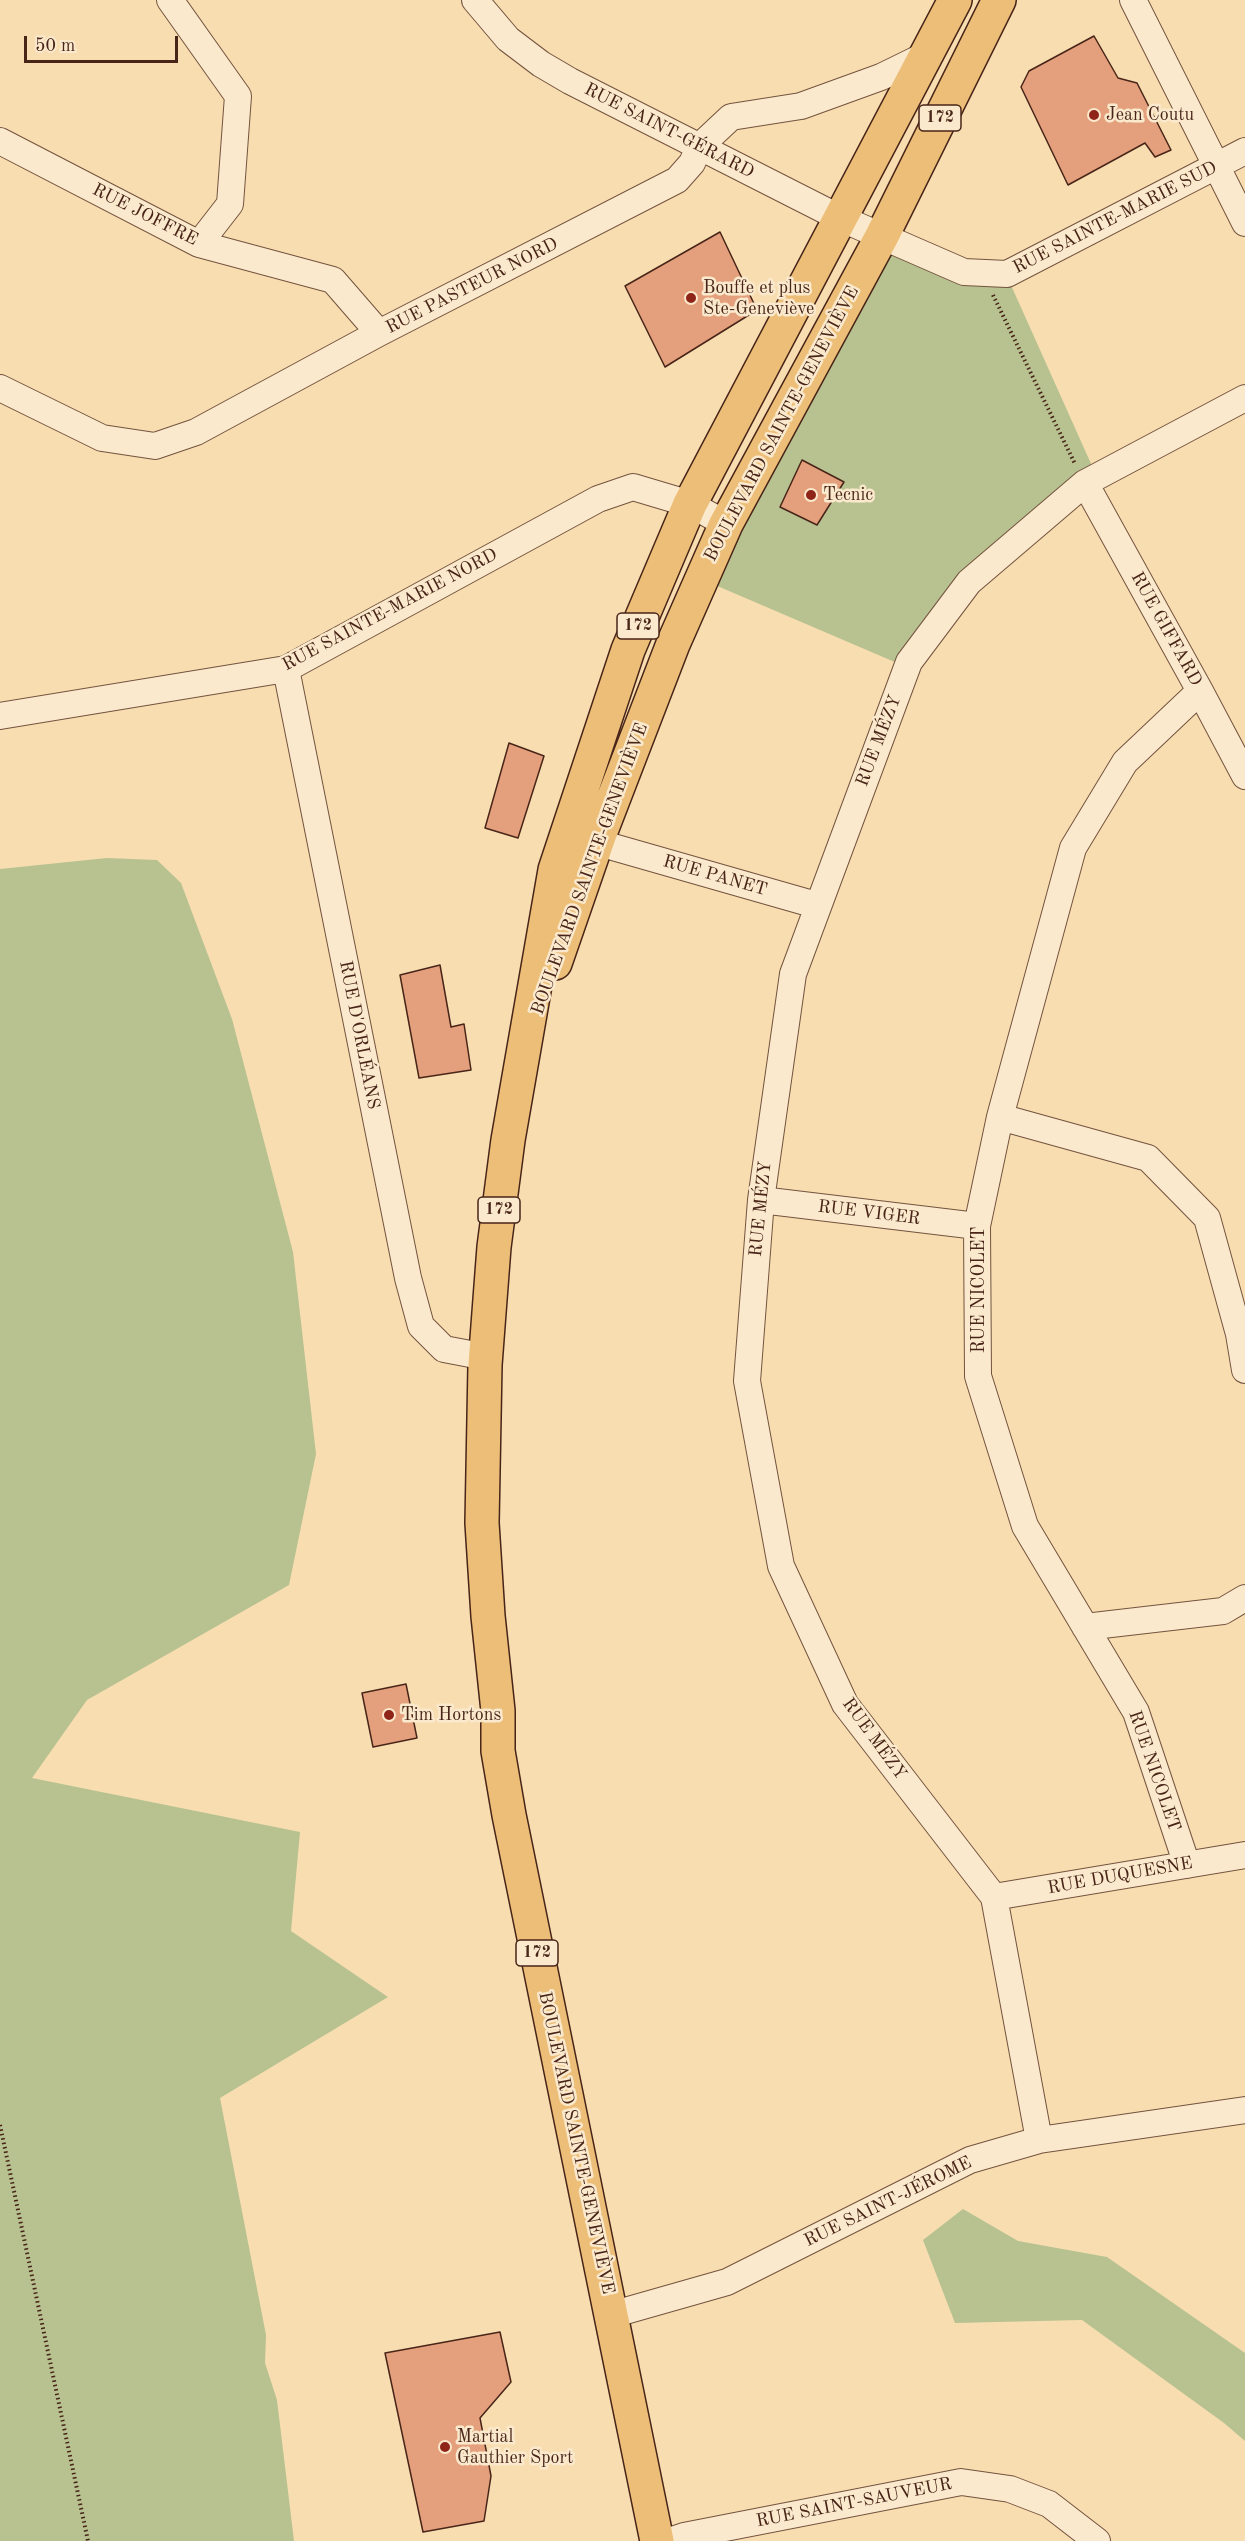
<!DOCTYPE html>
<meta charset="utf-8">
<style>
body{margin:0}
#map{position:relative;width:1245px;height:2541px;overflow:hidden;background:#f8ddb1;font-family:"Old Standard TT",serif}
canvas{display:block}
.scale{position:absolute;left:24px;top:36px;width:154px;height:27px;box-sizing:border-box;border:3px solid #482518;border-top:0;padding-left:8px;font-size:18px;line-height:21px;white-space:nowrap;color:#482518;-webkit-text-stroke:4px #fae9cc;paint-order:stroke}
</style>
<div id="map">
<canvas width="1245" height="2541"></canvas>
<div class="scale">50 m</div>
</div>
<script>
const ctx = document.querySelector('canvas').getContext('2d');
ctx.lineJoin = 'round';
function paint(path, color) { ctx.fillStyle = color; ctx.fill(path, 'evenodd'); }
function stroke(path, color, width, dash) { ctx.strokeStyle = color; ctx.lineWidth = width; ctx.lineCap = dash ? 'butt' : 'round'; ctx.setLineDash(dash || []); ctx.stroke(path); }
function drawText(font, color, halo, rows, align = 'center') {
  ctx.font = font + ' "Old Standard TT",serif'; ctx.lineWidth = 5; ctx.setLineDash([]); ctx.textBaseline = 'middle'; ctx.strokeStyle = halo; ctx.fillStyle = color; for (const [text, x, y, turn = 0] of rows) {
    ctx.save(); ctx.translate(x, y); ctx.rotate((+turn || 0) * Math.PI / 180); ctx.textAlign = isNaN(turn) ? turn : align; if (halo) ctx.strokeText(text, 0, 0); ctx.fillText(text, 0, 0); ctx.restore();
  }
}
const green = new Path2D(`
 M889,243L1006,274L1101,486L966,584L904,666L715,585Z
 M107,858L157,860L181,883L232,1019L293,1252L316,1454L289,1585L87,1700L32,1778L300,1832L291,1931L388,1997L220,2098L266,2335L265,2363L277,2400L294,2541H0V869Z
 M963,2209L1018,2241L1107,2257L1245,2353V2441L1224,2423L1082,2320L955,2323L923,2240Z`);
const building = new Path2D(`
 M1094,36L1118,78L1137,83L1171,150L1155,157L1145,143L1068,185L1021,87L1029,71Z
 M720,232L757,310L665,367L625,286Z
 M802,460L844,482L817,525L780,507Z
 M509,743L544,756L518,838L485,828Z
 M440,965L451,1027L464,1024L471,1070L419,1078L400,975Z
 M406,1684L417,1738L373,1747L362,1693Z
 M500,2332L511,2382L480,2418L491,2476L484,2521L423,2532L385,2353Z`);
const path = new Path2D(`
 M993,295L1075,464
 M0,2125L88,2541`);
const minor = new Path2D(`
 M170,0L238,96L230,204L199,244
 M475,0L508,39L541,64L570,81L840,218L964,272L1007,274L1245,151
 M1133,0L1245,223
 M0,141L199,244L333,280L379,333
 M0,388L102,438L155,446L196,432L379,333L677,180L692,163L699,147L731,117L801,106L881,77L928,54
 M1085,483L1200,691L1245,776
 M286,669L408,1278L421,1326L444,1349L486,1357
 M0,716L286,669L598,499L633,487L690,504L726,524
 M613,847L816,905
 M1000,1117L1148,1158L1207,1218L1239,1334L1245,1370
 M761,1200L977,1226
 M1085,1627L1223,1611L1245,1598
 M1187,1865L1136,1712L1025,1526L978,1376L977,1226L1000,1117L1073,848L1125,762L1200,691
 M994,1897L1245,1855
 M1039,2140L994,1897L845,1704L781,1566L747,1381L761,1200L793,974L909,662L969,582L1085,483L1245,398
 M611,2315L727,2282L970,2160L1039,2140L1245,2110
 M669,2541L684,2536L961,2482L1010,2489L1049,2504L1097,2541`);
const major = new Path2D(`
 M555,963L599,836L673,644L726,524L882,236L999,0
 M657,2541L509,1815L498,1751V1711L488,1616L482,1523L485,1365L494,1247L508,1140L555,870L628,650L690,504L955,0`);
const markers = [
 [1094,115,6,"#8f2418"],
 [691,298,6,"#8f2418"],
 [811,495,6,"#8f2418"],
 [389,1715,6,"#8f2418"],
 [445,2447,6,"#8f2418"]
];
const shields = [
 [940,118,42],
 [638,626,42],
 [499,1210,42],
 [537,1953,42]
];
const shieldNames = [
 ["172",940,118],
 ["172",638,626],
 ["172",499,1210],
 ["172",537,1953]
];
const poiNames = [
 ["Jean Coutu",1106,115],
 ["Bouffe et plus",703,288],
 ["Ste-Geneviève",703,309],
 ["Tecnic",823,495],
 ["Tim Hortons",401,1715],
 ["Martial",457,2437],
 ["Gauthier Sport",457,2458]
];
const streetNames = [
 ["RUE SAINT-GÉRARD",669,131,27],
 ["RUE JOFFRE",145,215,27],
 ["RUE SAINTE-MARIE SUD",1115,218,-27],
 ["RUE PASTEUR NORD",472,286,-27],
 ["BOULEVARD SAINTE-GENEVIÈVE",782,424,-62],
 ["RUE SAINTE-MARIE NORD",390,610,-28],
 ["RUE GIFFARD",1166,629,61],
 ["RUE MÉZY",879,741,-69],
 ["BOULEVARD SAINTE-GENEVIÈVE",590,869,-70],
 ["RUE PANET",715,876,16],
 ["RUE D'ORLÉANS",359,1035,79],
 ["RUE MÉZY",761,1209,-84],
 ["RUE VIGER",869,1213,7],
 ["RUE NICOLET",979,1290,-90],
 ["RUE MÉZY",874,1739,54],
 ["RUE NICOLET",1154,1771,71],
 ["RUE DUQUESNE",1120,1876,-10],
 ["BOULEVARD SAINTE-GENEVIÈVE",576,2143,78],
 ["RUE SAINT-JÉROME",888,2202,-26],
 ["RUE SAINT-SAUVEUR",854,2503,-11]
];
paint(green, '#b7c290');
paint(building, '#e4a07c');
stroke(building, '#482518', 1.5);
stroke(minor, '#74533e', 28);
stroke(major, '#482518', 36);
stroke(path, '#482518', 4, [1.5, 3]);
stroke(minor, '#fae9cc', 26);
stroke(major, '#ecbe78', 33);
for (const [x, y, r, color] of markers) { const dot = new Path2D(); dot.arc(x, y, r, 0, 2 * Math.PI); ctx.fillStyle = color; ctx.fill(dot); stroke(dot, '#fae9cc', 2); }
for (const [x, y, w] of shields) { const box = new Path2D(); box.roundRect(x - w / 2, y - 13, w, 26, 4.5); ctx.fillStyle = '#fae9cc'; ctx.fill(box); stroke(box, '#482518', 1.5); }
drawText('bold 16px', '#482518', null, shieldNames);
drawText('18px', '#482518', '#fae9cc', poiNames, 'left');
drawText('18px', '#482518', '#fae9cc', streetNames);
</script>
